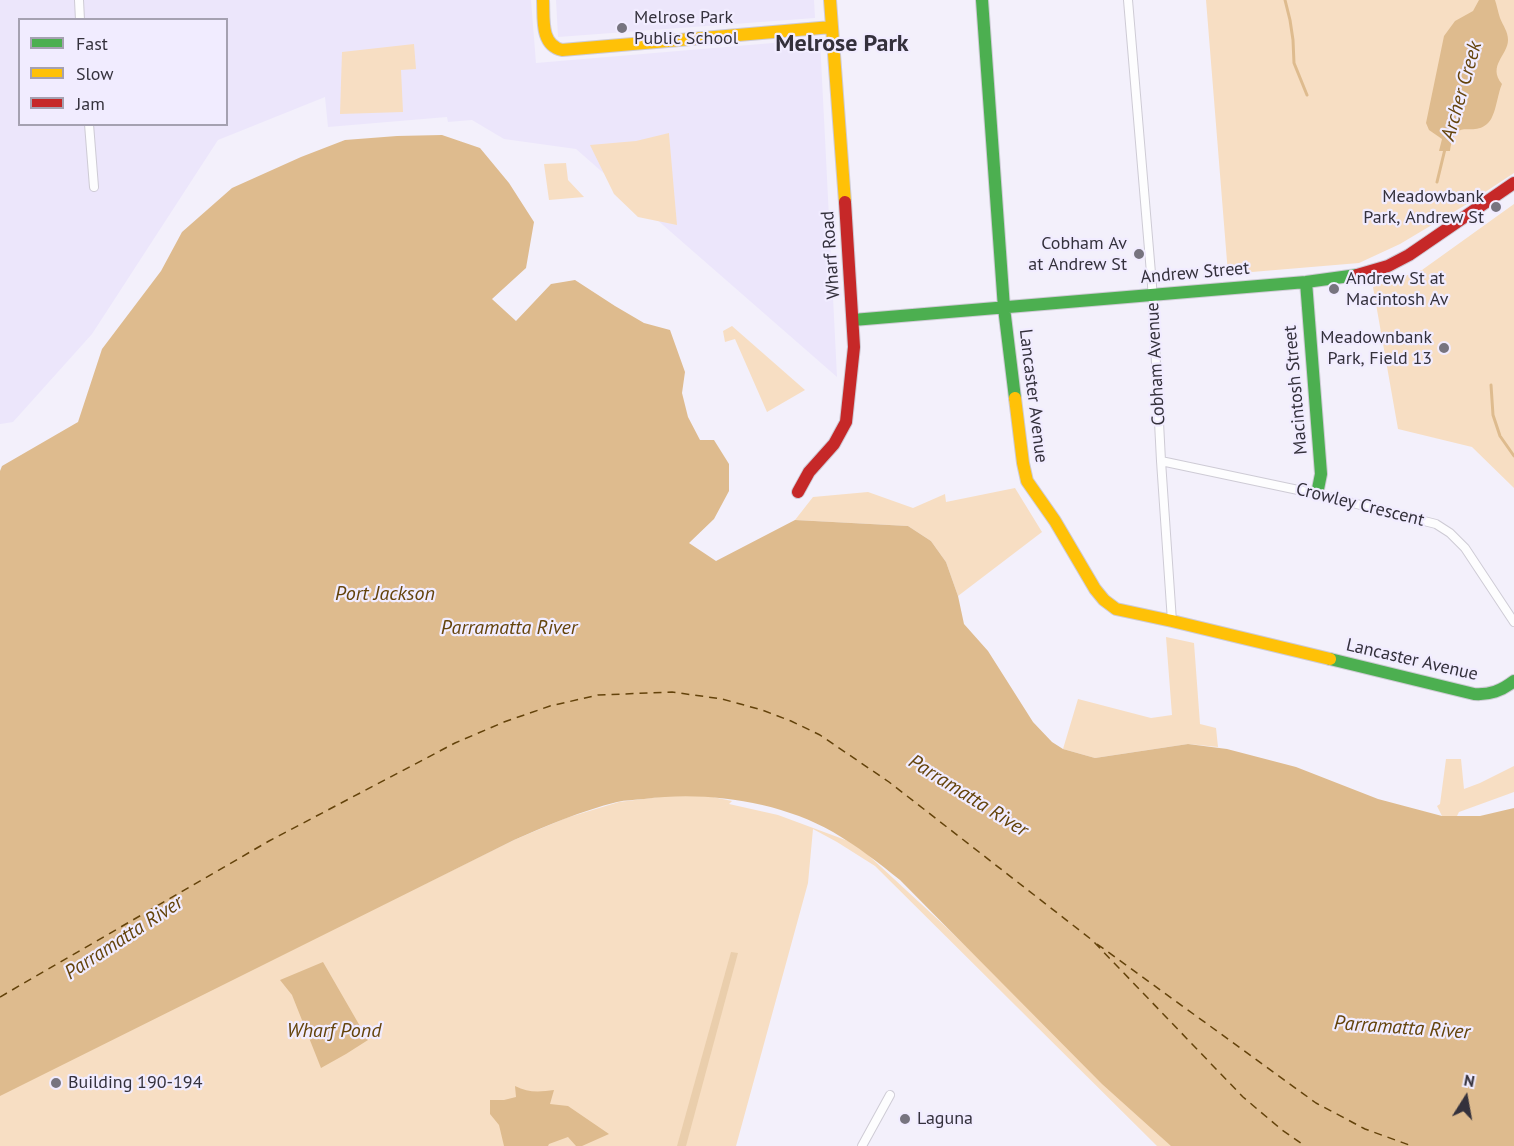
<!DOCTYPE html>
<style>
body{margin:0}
#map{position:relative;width:1514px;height:1146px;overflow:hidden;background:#f3f0fb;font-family:"PT Sans",sans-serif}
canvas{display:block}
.legend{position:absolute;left:18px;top:18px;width:210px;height:108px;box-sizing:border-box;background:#f1ecff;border:2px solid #a5a1b1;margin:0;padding:8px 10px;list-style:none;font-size:18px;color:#34313c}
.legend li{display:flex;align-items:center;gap:12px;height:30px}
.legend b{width:30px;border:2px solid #a5a1b1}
.north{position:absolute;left:1436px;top:1068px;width:60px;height:60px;-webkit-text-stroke:4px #f1ecff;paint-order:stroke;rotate:11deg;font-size:16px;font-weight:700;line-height:24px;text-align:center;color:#34313c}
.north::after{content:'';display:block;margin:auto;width:21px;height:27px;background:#34313c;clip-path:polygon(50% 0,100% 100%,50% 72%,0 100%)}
</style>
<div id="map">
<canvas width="1514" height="1146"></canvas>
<ul class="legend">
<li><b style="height:8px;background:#4caf50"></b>Fast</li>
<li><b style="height:8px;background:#ffc107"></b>Slow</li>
<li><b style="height:8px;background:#c62828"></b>Jam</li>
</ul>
<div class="north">N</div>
</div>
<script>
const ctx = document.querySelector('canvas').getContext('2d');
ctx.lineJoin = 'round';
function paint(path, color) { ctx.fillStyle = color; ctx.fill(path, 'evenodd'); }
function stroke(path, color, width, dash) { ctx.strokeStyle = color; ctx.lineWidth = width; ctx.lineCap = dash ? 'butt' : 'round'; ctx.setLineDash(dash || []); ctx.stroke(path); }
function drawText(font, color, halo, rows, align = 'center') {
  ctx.font = font + ' "PT Sans",sans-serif'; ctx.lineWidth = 4.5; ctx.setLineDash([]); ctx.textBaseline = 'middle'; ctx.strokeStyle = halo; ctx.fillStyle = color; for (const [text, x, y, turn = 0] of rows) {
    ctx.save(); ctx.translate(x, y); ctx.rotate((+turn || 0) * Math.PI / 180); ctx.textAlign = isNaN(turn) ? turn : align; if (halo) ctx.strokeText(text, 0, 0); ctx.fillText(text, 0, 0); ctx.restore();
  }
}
const built = new Path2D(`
 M0,0H531L536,63L820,39L837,377L576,149L504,139L472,120L448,122L447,117L328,127L325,97L218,140L92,334L13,422L0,424ZM20,20H226V124H20Z
 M556,0H814L815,18L558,37Z`);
const green = new Path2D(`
 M1206,0H1514V173L1467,204L1400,244L1359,263L1228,274Z
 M414,44L416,69L401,70L403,112L340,114L342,52Z
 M669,133V134L677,225L638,217L614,194L590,145L636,141Z
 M566,163L568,180L584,197L549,200L544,164Z
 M1514,204V488L1472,447L1398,429L1373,287L1422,270Z
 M732,326L805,390L767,412L735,339L725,342L723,331Z
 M1015,488L1042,532L958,596L946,562L931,541L908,526L795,520L813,497L868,492L913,508L945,494L946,502Z
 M1166,637L1194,643L1200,724L1216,728L1218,747L1188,744L1095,758L1063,749L1078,699L1151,718L1172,715Z
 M1446,759H1461L1464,789L1480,783L1514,766V792L1459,812L1457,816H1442L1437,806L1440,804Z
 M667,796H708L732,801L729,804L778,815L851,842L867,854L946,927L1172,1146H1157L875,866L837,842L813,829L808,883L736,1146H0V1093L514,840L566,818L619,802Z`);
const forest = new Path2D(`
 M731,952L738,953L686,1146H677Z`);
const water = new Path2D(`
 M1479,0H1495C1497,6 1498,12 1500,18C1503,26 1508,31 1508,40C1508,55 1487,66 1502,84C1497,95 1496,117 1487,124C1471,138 1455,115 1450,151H1439L1442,139L1429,130L1426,123L1444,36L1455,21L1473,11Z
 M442,135L480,148L509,183L534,222L526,268L492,299L516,321L551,284L575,280L615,306L644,323L670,330L685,372L682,393L688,417L700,440H714L729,464V491L714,519L689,543L716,561L795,520L908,526L931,541L946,562L958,596L964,624L988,651L1033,722L1052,742L1063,749L1095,758L1188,744L1227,749L1296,767L1378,799L1442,816H1480L1514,808V1146H1171L1102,1084L900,880C879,863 857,846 833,832C778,801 706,791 644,799C635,800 625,800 617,802C581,811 548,825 514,840L0,1096V471L2,466L78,422L102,349L161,271L182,232L232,188L301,157L345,140L397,136Z
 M323,962L368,1040L346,1054L321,1068L292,995L280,980Z
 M515,1086C528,1093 540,1092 554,1090L550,1104L568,1106L609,1134L582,1146H576L568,1137L549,1144L548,1146H504L499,1125L490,1114V1100H504L516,1097Z`);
const stream = new Path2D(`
 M1285,0L1290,20L1293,40L1294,63L1307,95
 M1437,182L1445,149
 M1491,385L1493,415L1500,436L1514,456`);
const ferry = new Path2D(`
 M1097,944L1316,1103L1365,1129L1412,1146
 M0,997L269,841L455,743L504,722L550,706L598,695L672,692L722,699L762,710L791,721L820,735L889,782L1092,940L1243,1097L1282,1130L1305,1146`);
const street = new Path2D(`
 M79,0L80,20
 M1128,0L1152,285L1161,461L1172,621
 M89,124L94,187
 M1161,461L1317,494L1436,524L1450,533L1465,548L1514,622
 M862,1146L890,1095`);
const fast = new Path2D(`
 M982,0L1004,308L1015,398
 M1306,282L1321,474L1317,494
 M853,320L1306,282L1357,275
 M1330,659L1474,694C1490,695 1501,691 1514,681`);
const slow = new Path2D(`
 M543,0C544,18 540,45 562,50L832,27
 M830,0L845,202
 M1015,398L1023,463L1027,481L1055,521L1095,589L1104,600L1116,609L1172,621L1330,659`);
const jam = new Path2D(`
 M1357,275L1388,266L1409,255L1514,183
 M798,492L809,472L834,444L846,422L854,347L845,202`);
const markers = [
 [622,28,6,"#77747f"],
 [1496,207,6,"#77747f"],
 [1139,254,6,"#77747f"],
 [1334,289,6,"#77747f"],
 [1444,348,6,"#77747f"],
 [56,1083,6,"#77747f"],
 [905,1119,6,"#77747f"]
];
const poiNames = [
 ["Melrose Park",634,18],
 ["Public School",634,39],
 ["Meadowbank",1484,197,"right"],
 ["Park, Andrew St",1484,218,"right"],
 ["Cobham Av",1127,244,"right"],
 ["at Andrew St",1127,265,"right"],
 ["Andrew St at",1346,279],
 ["Macintosh Av",1346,300],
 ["Meadownbank",1432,338,"right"],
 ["Park, Field 13",1432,359,"right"],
 ["Building 190-194",68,1083],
 ["Laguna",917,1119]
];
const streetNames = [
 ["Wharf Road",831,255,-94],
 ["Andrew Street",1195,273,-5],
 ["Cobham Avenue",1156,364,-93],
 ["Macintosh Street",1296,390,-95],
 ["Lancaster Avenue",1033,396,83],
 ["Crowley Crescent",1360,505,14],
 ["Lancaster Avenue",1412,660,13]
];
const waterNames = [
 ["Archer Creek",1462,91,-74],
 ["Port Jackson",385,594],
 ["Parramatta River",509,628],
 ["Parramatta River",968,796,32],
 ["Parramatta River",124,938,-33],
 ["Parramatta River",1402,1028,4],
 ["Wharf Pond",334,1031]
];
const districtNames = [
 ["Melrose Park",842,44]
];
paint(built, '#ece6fb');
paint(green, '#f7dec3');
paint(forest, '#eaceac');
paint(water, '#debb8e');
stroke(stream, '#debb8e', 3);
stroke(ferry, '#64430b', 1.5, [8, 6]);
stroke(street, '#cecbd5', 10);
stroke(fast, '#cecbd5', 14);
stroke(slow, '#cecbd5', 14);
stroke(jam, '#cecbd5', 14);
stroke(street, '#fdfdfe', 8);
stroke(fast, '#4caf50', 12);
stroke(slow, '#ffc107', 12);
stroke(jam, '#c62828', 12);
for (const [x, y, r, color] of markers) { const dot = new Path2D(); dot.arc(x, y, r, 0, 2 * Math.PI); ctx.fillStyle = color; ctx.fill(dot); stroke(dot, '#f1ecff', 2); }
drawText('18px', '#34313c', '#f1ecff', poiNames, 'left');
drawText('18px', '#34313c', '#f1ecff', streetNames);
drawText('italic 20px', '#64430b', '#f1ecff', waterNames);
drawText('bold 24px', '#34313c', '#f1ecff', districtNames);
</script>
